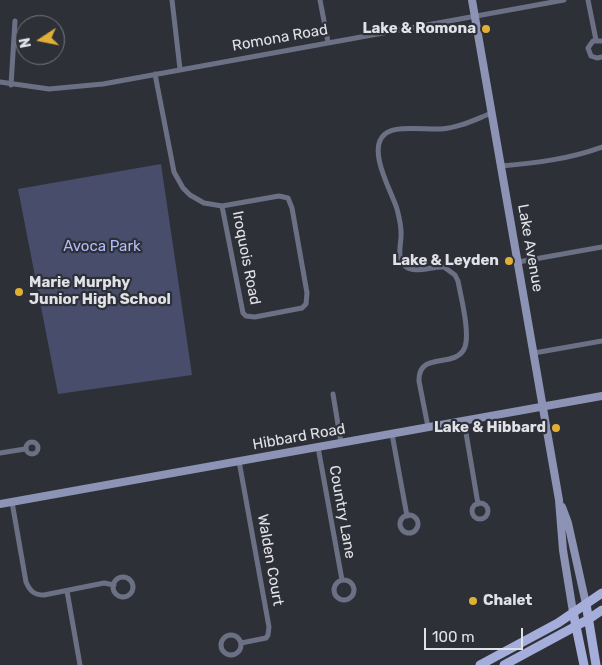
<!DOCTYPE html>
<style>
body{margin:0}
#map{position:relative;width:602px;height:665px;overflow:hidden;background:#2e3038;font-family:Rubik,sans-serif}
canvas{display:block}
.north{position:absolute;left:15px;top:15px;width:50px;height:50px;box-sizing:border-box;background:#2e3038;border:1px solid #76777e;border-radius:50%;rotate:259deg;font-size:14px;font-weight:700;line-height:20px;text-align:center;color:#e1e2e7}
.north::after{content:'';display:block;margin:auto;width:18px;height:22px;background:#e1af34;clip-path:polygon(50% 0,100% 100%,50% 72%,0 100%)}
.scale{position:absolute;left:424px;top:628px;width:99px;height:22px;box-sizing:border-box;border:2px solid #e1e2e7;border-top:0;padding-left:6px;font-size:15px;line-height:18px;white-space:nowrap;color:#e1e2e7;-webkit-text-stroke:4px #2e3038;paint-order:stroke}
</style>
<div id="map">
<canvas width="602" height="665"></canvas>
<div class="north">N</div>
<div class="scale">100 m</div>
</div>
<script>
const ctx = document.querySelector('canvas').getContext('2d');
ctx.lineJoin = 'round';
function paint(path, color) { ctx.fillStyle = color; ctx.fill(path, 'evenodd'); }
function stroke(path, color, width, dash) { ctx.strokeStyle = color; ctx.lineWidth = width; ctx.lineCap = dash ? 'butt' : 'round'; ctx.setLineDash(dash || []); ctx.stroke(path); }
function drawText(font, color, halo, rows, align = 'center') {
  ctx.font = font + ' Rubik,sans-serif'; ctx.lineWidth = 4.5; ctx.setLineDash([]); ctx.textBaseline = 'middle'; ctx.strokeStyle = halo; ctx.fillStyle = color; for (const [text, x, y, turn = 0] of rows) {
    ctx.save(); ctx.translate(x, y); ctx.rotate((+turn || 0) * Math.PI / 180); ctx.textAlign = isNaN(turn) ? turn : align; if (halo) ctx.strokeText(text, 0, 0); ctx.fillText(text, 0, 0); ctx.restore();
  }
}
const green = new Path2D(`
 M161,164L192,375L58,394L18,189Z`);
const street = new Path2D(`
 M172,0L180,69
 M320,0L328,42
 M588,0L596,40
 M602,41H593L588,48L591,56L597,58L602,57
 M155,74L174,172L183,188L190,195L204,203L222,206L279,196L288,198L292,208L307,293L306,304L302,308L255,317L246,316L243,313L222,206
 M0,82L49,89L103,84L564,0
 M11,85L15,21
 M501,166C536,163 569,159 602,147
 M518,262L602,247
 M534,353L602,341
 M333,394L341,443
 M464,421L478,504
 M428,427L419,381C418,350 456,370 465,347C470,332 461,297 458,281L455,275L444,267C432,266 413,275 404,265C396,256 402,242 401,232C401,224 399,217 397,209C392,192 366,149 385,134C395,125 427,130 441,129C459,128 476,119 492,113
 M392,434L407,516
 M26 448a6 6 0 1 1 12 0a6 6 0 1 1-12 0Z
 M318,447L342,580
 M0,453L25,449
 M239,461L269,627L268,635L266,638L241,643
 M12,502L26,582C30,591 34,595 44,595L104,583L114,585
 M472 511a8 8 0 1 1 16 0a8 8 0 1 1-16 0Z
 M400 524a9 9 0 1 1 18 0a9 9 0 1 1-18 0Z
 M113 587a10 10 0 1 1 20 0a10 10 0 1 1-20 0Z
 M334 590a10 10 0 1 1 20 0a10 10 0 1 1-20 0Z
 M67,591L80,665
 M221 645a10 10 0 1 1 20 0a10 10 0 1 1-20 0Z`);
const secondary = new Path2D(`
 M472,0L559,500L563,550L573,612
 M0,504L602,396
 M562,507L568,523L586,604`);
const primary = new Path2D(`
 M586,604L596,665
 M573,612L584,665
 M480,665L558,623L602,593
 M504,665L589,619L602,610`);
const markers = [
 [486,29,5,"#e1af34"],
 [509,261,5,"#e1af34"],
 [19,292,5,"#e1af34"],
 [556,428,5,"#e1af34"],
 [473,601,5,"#e1af34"]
];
const poiNames = [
 ["Lake & Romona",476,29],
 ["Lake & Leyden",499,261],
 ["Marie Murphy",29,283,"left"],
 ["Junior High School",29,300,"left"],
 ["Lake & Hibbard",546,428],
 ["Chalet",483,601,"left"]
];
const streetNames = [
 ["Romona Road",280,38,-10],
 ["Lake Avenue",530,248,80],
 ["Iroquois Road",246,258,79],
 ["Hibbard Road",299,437,-10],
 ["Country Lane",342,512,80],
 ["Walden Court",270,560,80]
];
const parkNames = [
 ["Avoca Park",102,247]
];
paint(green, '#484d6c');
stroke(street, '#6b7085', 5);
stroke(secondary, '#8c93b5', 8);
stroke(primary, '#a5aeda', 9);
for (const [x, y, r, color] of markers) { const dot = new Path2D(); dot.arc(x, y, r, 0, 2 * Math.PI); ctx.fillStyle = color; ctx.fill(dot); stroke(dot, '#2e3038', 2); }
drawText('bold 15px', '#e1e2e7', '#2e3038', poiNames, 'right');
drawText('15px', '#e1e2e7', '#2e3038', streetNames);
drawText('15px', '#b1bdf8', '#2e3038', parkNames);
</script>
